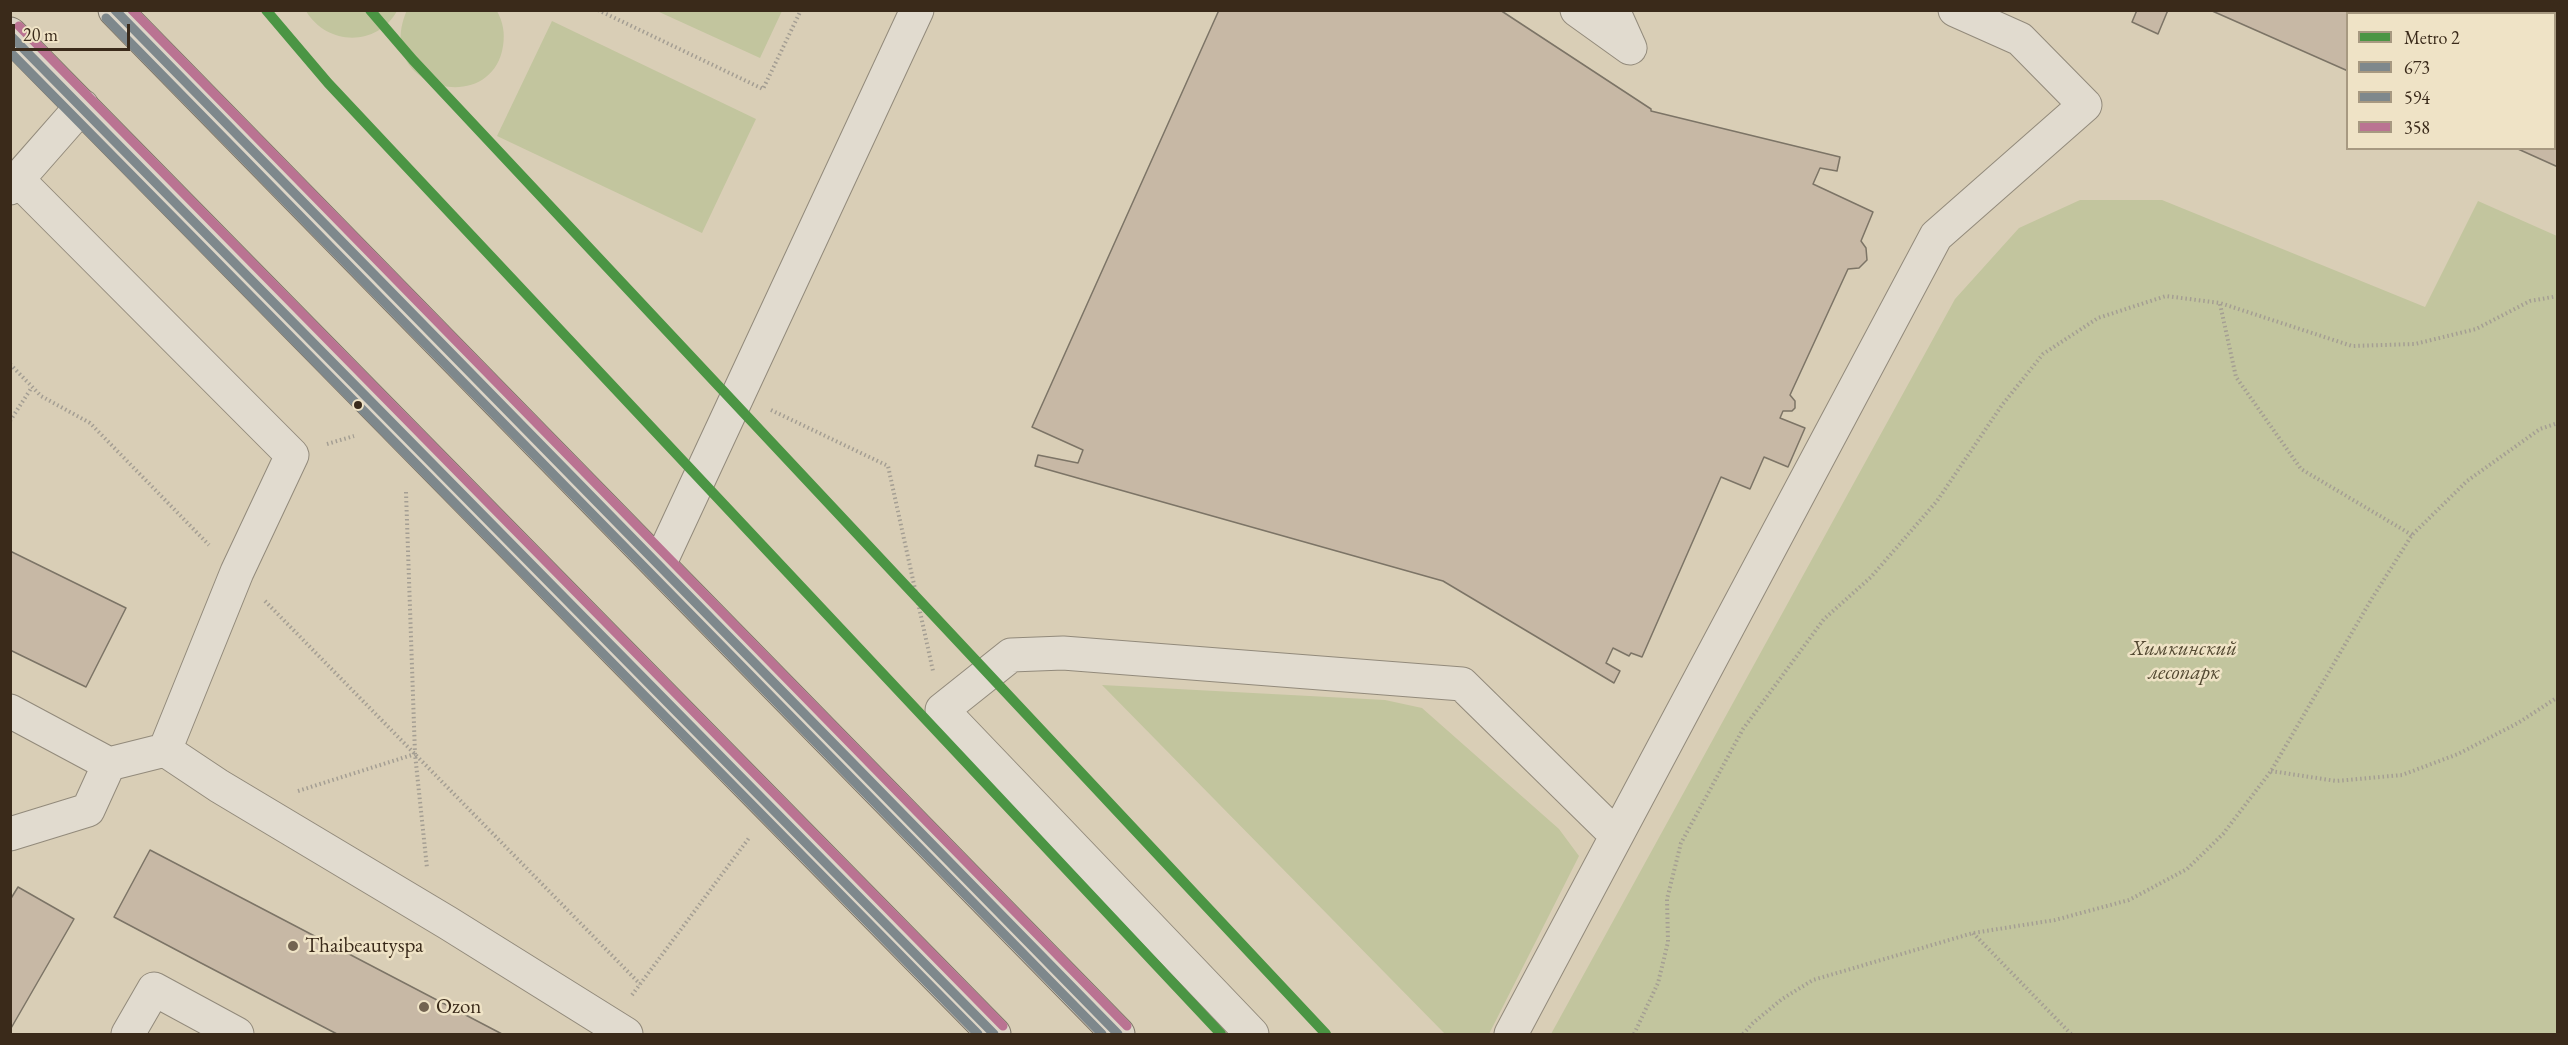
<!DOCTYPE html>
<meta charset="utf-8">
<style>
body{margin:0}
#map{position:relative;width:2568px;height:1045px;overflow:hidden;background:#d9ceb6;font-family:"EB Garamond",serif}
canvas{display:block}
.frame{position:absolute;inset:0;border:12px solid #3a2a1a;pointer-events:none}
.legend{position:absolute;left:2346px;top:12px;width:210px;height:138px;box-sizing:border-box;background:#efe3c6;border:2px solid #a79981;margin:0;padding:8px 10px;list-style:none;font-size:18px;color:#3a2a1a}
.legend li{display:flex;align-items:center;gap:12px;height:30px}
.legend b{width:30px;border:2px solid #a79981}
.scale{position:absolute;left:12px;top:24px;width:118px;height:27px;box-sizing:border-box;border:3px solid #3a2a1a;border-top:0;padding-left:8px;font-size:18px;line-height:21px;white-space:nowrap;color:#3a2a1a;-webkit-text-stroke:4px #efe3c6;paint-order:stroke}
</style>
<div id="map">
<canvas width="2568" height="1045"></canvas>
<div class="frame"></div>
<ul class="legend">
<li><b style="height:8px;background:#4b9544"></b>Metro 2</li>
<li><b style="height:8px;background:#7e888c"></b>673</li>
<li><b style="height:8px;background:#7e888c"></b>594</li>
<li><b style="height:8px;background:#ba7392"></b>358</li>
</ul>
<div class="scale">20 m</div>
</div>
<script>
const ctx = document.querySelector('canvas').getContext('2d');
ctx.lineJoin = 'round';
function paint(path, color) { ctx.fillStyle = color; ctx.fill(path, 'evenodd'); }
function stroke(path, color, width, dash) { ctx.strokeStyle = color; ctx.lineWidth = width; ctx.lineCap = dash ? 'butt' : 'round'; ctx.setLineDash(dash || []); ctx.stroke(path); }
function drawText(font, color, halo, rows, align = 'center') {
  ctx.font = font + ' "EB Garamond",serif'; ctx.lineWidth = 5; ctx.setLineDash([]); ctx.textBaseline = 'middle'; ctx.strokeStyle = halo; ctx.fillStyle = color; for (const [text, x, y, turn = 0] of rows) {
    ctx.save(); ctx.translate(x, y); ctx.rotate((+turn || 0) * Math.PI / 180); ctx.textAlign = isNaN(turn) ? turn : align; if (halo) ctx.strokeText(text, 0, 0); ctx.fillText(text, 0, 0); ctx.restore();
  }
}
const green = new Path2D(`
 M407,10L497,11C503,22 505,33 503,46C492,118 372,89 407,10Z
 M306,11H397C377,47 327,46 306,11Z
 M657,11H782L760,58Z
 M552,21L756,119L702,233L497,136Z
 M2080,200H2162L2425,307L2478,201L2557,236V1034H1551L1955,299L2019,228Z
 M1102,685L1385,700L1422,708L1559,829L1579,856L1489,1034H1445Z`);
const building = new Path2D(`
 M1219,10H1500L1651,109V111L1840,157L1837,171L1820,168L1813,184L1873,212L1861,241L1866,248L1867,260L1859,268L1848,269L1790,395L1795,401V408L1792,411H1783L1780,418L1805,428L1788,467L1764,457L1750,489L1721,477L1642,657L1631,653L1629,656L1613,648L1606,663L1620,671L1614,683L1443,581L1035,466L1038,455L1078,463L1083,450L1032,427Z
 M2137,10H2168L2158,34L2132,22Z
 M2210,10H2474L2472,14H2348V71Z
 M2520,10H2558V27L2554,26V14H2526Z
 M2558,64V167L2518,149L2554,148V71Z
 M10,551L126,608L86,687L10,650Z
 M150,850L502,1034H337L201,963L114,917Z
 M18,887L74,919L10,1030V900Z`);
const path = new Path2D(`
 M598,10L763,89L801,10
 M2220,304L2236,377L2301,469L2412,535
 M10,364L41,396L90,423L209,545
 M771,410L888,466L933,671
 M10,421L32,387
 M327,444L354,436
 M406,492L415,754L427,868
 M265,601L640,984
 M2271,771L2336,781L2402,775L2458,754L2518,723L2558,697
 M298,791L415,754
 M1973,933L2071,1034
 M632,995L749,838
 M1634,1034L1658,983L1668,942L1667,899L1681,843L1743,729L1824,619L1871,577L1937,501L2002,405L2043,354L2098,318L2166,296L2220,303L2352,346L2415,344L2476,329L2530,301L2558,296
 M1743,1034L1753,1023L1782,999L1813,980L1973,933L2055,920L2129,900L2187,869L2223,834L2271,771L2371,600L2412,535L2467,481L2540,429L2558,423`);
const minor = new Path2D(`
 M1577,10L1630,48L1613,10
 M18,180L292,455L237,572L165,750
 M10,188L82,106
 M659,565L917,10
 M10,711L109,764
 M10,834L88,810L109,764L165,750L219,786L448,923L626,1034
 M128,1034L154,989L237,1034
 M1252,1034L942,710L1011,655L1063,653L1462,684L1616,835
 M1511,1034L1936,236L2085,105L2020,39L1955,10`);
const major = new Path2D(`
 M115,10L1118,1034
 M10,34L994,1034`);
const bus1 = new Path2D(`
 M115,10L1118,1034
 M10,35L994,1034`);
const bus2 = new Path2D(`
 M106,18L1102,1034
 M10,52L978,1034`);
const bus3 = new Path2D(`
 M132,10L1127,1026
 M19,26L1003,1026`);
const metro1 = new Path2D(`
 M266,10L328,83L1221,1034
 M370,10L413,60L1326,1034`);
const markers = [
 [358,405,5,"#3a2a1a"],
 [293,946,6,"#726351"],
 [424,1007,6,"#726351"]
];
const parkNames = [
 ["Химкинский",2184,649],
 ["лесопарк",2184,673]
];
const poiNames = [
 ["Thaibeautyspa",305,946],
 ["Ozon",436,1007]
];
paint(green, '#c2c59e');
paint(building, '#c7b8a5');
stroke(building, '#7c7466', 1.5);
stroke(minor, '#928a7b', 35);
stroke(major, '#7c7466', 35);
stroke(path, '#a49e93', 4, [1.5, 3]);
stroke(minor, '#e1dbcf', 33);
stroke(major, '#dcd5c7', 33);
stroke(bus1, '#7e888c', 9);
stroke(bus2, '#7e888c', 9);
stroke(bus3, '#ba7392', 9);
stroke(metro1, '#4b9544', 10);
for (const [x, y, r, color] of markers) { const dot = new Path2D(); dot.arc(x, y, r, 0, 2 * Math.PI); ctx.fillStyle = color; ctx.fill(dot); stroke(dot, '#efe3c6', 2); }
drawText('italic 21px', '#524831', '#efe3c6', parkNames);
drawText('21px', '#3a2a1a', '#efe3c6', poiNames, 'left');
</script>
